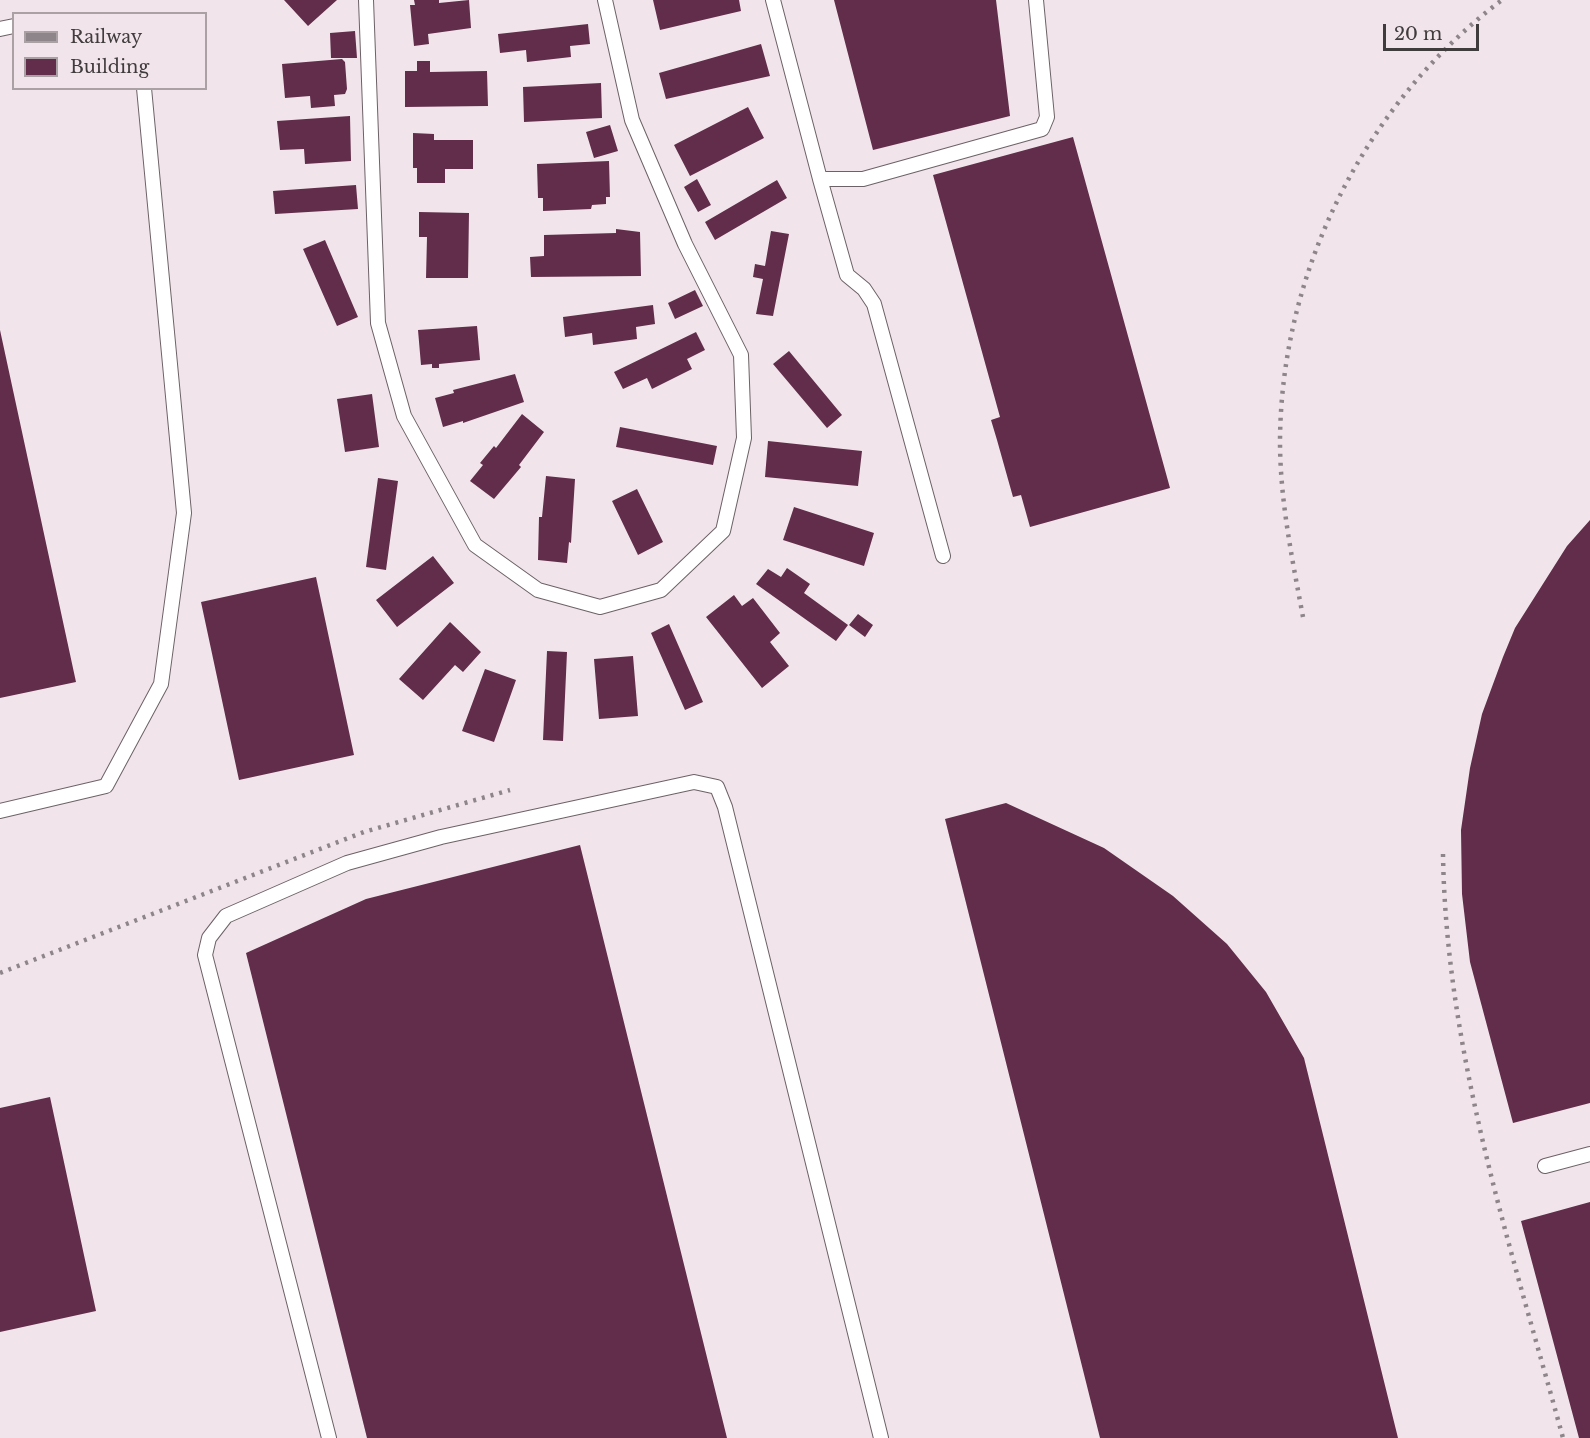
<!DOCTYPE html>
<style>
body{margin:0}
#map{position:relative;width:1590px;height:1438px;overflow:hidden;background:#f1e5eb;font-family:"Libre Baskerville",serif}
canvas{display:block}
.legend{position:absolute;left:12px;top:12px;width:195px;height:78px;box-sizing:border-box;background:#f1e5eb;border:2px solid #aaa1a5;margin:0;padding:8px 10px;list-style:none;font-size:18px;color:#403b3d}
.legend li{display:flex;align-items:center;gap:12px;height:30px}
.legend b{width:30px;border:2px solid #aaa1a5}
.scale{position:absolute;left:1383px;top:24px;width:96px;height:27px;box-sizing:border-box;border:3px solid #403b3d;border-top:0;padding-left:8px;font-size:18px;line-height:21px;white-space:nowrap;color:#403b3d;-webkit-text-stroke:4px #f1e5eb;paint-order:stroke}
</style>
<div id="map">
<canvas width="1590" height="1438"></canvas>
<ul class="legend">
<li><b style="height:8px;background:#8d8589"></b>Railway</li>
<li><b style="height:16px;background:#612d4a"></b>Building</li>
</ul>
<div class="scale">20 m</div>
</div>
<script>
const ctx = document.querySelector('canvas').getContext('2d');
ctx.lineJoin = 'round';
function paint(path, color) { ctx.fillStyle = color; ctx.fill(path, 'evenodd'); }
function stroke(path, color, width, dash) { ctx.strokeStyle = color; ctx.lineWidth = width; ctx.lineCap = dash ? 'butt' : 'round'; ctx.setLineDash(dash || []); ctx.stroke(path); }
const building = new Path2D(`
 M284,0H337L308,26Z
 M414,0H439V3L469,0L471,28L428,34L429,44L414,46L410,5H415Z
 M653,0H739L741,11L660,30Z
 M834,0H996L1010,116L873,150Z
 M588,24L590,44L570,46L571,57L527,62L526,50L500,53L498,34Z
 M355,31L357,58H331L330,33Z
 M761,44L770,76L666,99L659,73Z
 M342,59L345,62L347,89L345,94L334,95L335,106L311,108L310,96L285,98L282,64Z
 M417,61H430V72L487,71L488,106L405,107V71H417Z
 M601,83L602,118L524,122L523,87Z
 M748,107L764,138L690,176L674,145Z
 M350,116L351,161L305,164L304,149L280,150L277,121Z
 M610,125L618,151L594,158L586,132Z
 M413,133L434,134V140H473V169H445V183H417V168H413Z
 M1073,137L1170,488L1030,527L1021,495L1013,497L997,440L991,420L1000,417L933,175Z
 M609,161L610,197H606V204L592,205L591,209L543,211V198H538L537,164Z
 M697,179L711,205L698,212L684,187Z
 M777,180L787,198L715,240L705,222Z
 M356,185L358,209L275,214L273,191Z
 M419,212L469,213L468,278H426L427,237H419Z
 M616,229L640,232L641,276L531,277L530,257L544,256V235L616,233Z
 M771,231L789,234L773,316L756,314L763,279L753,277L755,264L765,266Z
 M325,240L358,317L337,326L303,249Z
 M695,290L703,306L675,319L668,303Z
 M653,305L655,324L636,327L637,339L593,345L592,333L565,337L563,317Z
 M477,326L480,360L439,364V368H432V364L421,365L418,330Z
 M0,330L76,682L0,698Z
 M696,332L705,350L687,359L692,369L652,389L647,378L623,389L614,372Z
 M789,351L842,415L827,428L773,364Z
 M515,374L524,402L463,423V421L443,427L435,398L454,393L453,390Z
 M372,394L379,447L345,452L337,399Z
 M522,414L544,432L519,465L521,467L494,499L470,481L483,465L480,463L494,446L496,448Z
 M620,427L717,446L713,465L616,447Z
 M768,441L862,451L858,486L765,477Z
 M546,476L575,479L571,543L569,542L567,563L538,560L539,517H542Z
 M378,478L398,481L386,570L366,567Z
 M637,489L663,542L638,555L612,501Z
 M794,507L874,533L864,566L783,540Z
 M1590,520V1103L1513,1123L1470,962L1462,894L1461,830L1470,768L1482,714L1503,657L1515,628L1567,546Z
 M433,556L454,583L397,627L376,600Z
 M787,568L810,584L804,593L848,625L836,641L756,584L768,569L781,577Z
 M316,577L354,755L239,780L201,602Z
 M734,595L742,606L753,598L780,633L770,642L789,666L762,688L706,617Z
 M858,614L873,625L865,637L849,625Z
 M450,622L481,652L463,672L455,665L423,700L399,679Z
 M669,624L703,702L685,710L651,633Z
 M547,651L567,652L563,741L543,740Z
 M633,656L638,716L599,719L594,659Z
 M485,669L516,680L494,742L462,731Z
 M1006,803L1104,848L1173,896L1227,944L1266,992L1304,1058L1398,1438H1100L945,819Z
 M580,845L727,1438H367L246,953L366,899Z
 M50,1097L96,1311L0,1332V1108Z
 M1590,1202V1438H1579L1521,1221Z`);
const lane = new Path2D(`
 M366,0L378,323L404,416L475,545L538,590L600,607L661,590L723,531L744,438L741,355L685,244L632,120L605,0
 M773,0L820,179H863L1042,129L1047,117L1036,0
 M0,29L14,26
 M820,179L847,275L864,289L874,304L943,556
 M0,811L106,786L161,684L184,513L144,88
 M1545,1166L1590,1154
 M329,1438L205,955L209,938L226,916L347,863L441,837L694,782L717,787L725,807L881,1438`);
const rail = new Path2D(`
 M1303,617C1292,558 1280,500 1280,441C1281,270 1366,102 1502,0
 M1443,854C1446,1053 1511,1247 1563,1438
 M0,973L364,832L510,790`);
paint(building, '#612d4a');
stroke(lane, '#6c6166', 16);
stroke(lane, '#fff', 14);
stroke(rail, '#8d8589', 4.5, [3, 6]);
</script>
